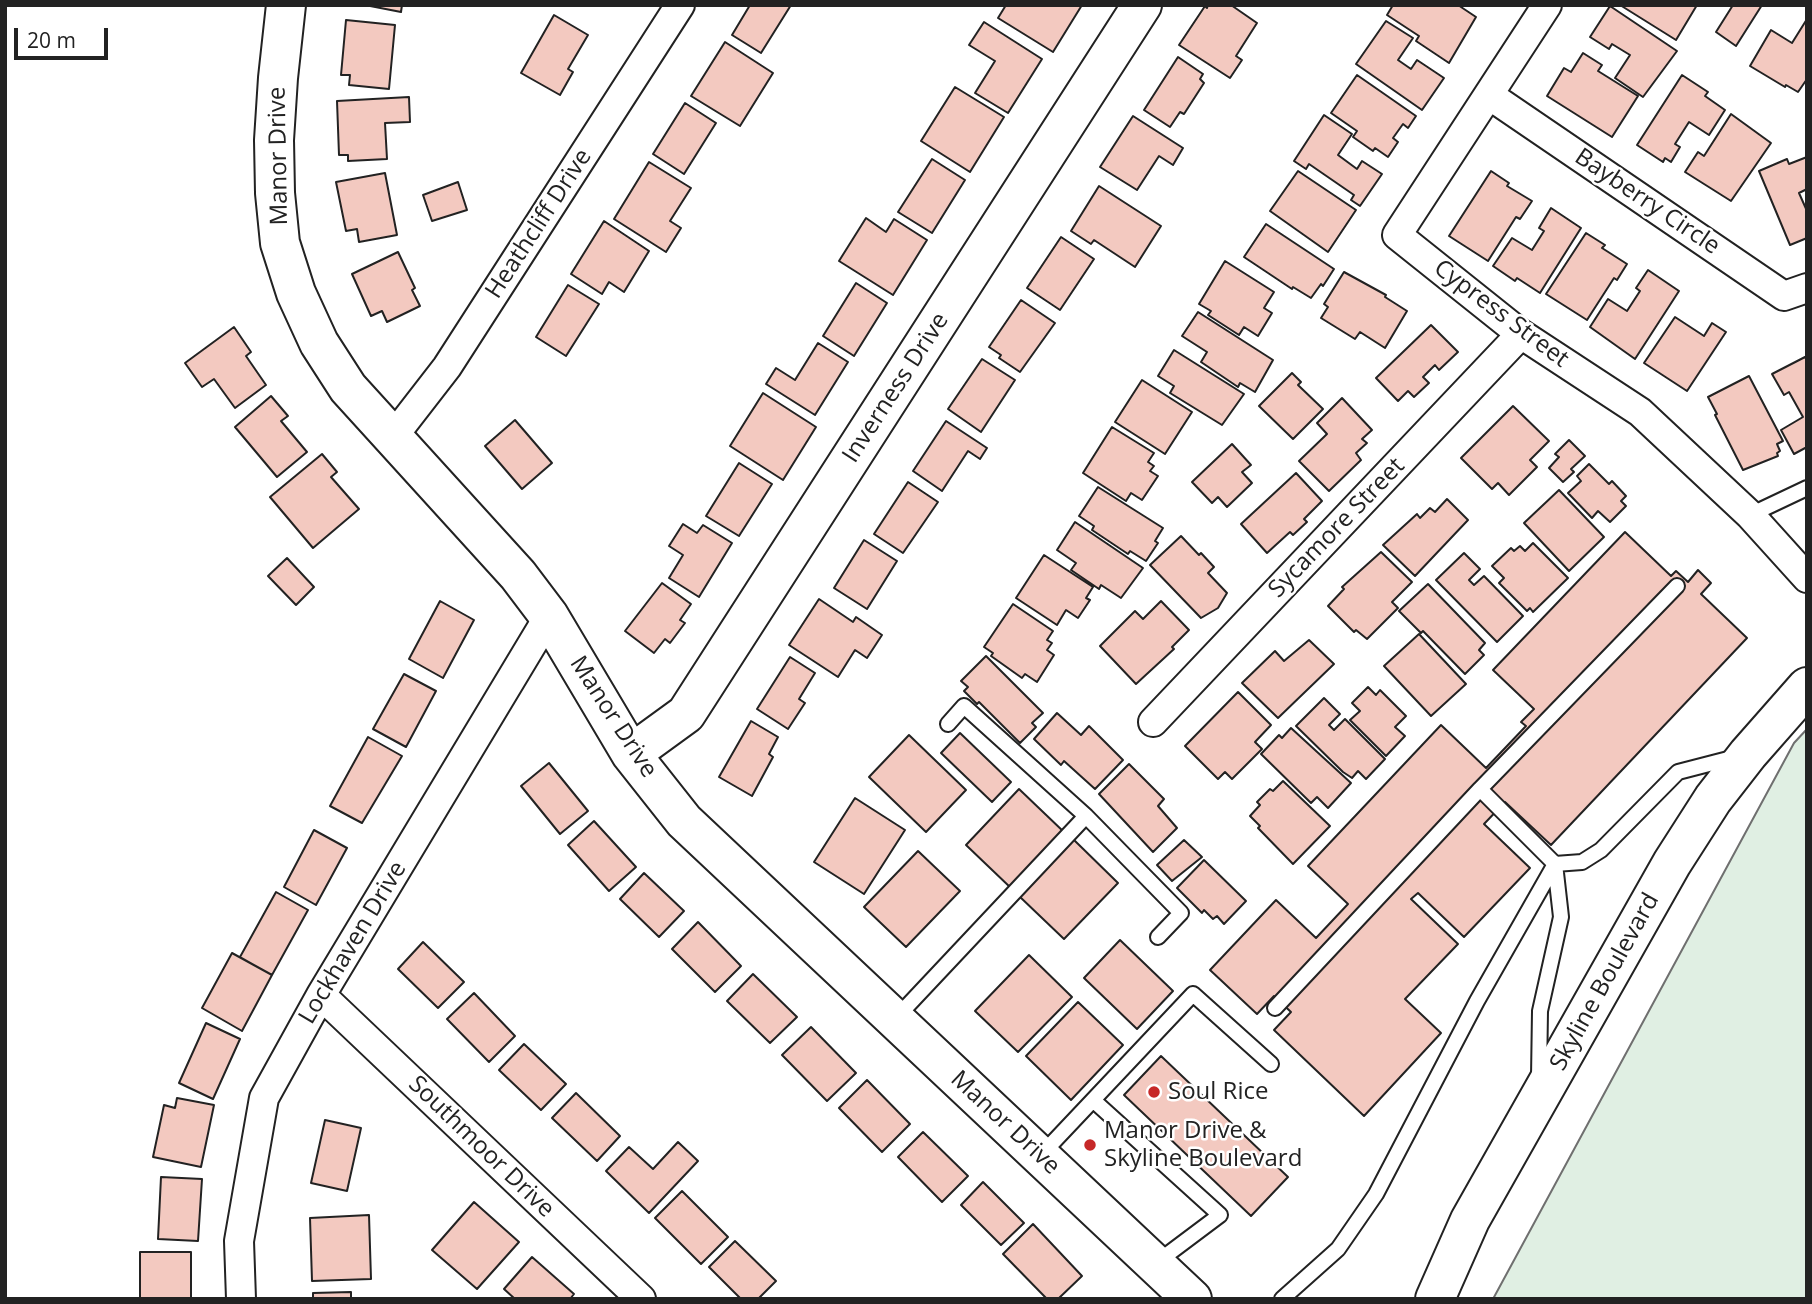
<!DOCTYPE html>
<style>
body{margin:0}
#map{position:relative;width:1812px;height:1304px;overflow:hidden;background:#fff;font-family:"Open Sans",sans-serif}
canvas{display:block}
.frame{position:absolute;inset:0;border:7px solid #222;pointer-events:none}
.scale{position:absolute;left:14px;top:28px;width:94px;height:32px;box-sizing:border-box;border:4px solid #222;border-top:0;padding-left:9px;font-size:21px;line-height:24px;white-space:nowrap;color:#222;-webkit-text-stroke:5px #fff;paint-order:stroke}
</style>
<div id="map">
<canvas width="1812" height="1304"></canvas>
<div class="frame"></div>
<div class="scale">20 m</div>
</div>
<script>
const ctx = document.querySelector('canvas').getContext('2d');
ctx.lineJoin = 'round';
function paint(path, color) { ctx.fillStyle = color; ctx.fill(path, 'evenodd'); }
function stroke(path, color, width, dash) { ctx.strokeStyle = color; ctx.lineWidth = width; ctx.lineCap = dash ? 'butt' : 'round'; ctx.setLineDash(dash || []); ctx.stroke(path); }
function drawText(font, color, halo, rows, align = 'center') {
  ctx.font = font + ' "Open Sans",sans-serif'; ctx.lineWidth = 5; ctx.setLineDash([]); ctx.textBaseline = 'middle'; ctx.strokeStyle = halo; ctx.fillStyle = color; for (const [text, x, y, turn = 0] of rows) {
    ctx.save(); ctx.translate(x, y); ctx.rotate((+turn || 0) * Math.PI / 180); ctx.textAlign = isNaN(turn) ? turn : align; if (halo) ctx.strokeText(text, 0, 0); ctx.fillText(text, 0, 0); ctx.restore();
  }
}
const green = new Path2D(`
 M1807,729V1299H1493L1794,743Z`);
const building = new Path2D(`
 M365,5H402L401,12Z
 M750,5H791L761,53L732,35Z
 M1006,5H1082L1053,52L998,18Z
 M1208,5H1231L1257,23L1236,56L1242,60L1230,78L1179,45L1205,6L1207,8Z
 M1393,5H1458L1476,17L1449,63L1416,41L1419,36L1387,15Z
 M1620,5H1697L1676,40Z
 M1733,5H1762L1736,46L1716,32Z
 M1610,6L1677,51L1643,97L1615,78L1630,55L1612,44L1609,49L1590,37Z
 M554,15L588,35L568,69L573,72L560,95L521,73Z
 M1807,19V79L1798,92L1786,85L1785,87L1750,66L1771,30L1792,43Z
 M346,20L395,25L389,89L349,85L350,75H341Z
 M1386,21L1413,38L1398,60L1411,69L1417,60L1444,78L1422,110L1356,64Z
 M984,22L1042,59L1008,113L975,93L995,61L969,45Z
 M725,42L773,73L740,126L691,96Z
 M1583,53L1602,65L1598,71L1638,96L1612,137L1547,96L1564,68L1571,72Z
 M1178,57L1203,74L1200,79L1204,83L1184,114L1180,112L1170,127L1144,110Z
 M1357,75L1416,116L1408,128L1403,124L1393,138L1398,142L1388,157L1375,148L1373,151L1353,137L1357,131L1331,113Z
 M1682,75L1708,92L1705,96L1725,110L1709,135L1689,122L1675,144L1680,147L1671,162L1665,158L1663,162L1637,145Z
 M955,87L1004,117L970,172L921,141Z
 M409,97L410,122L385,123L387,159L348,161V155H339L337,101Z
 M685,103L716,123L684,174L653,154Z
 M1731,114L1771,143L1731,201L1685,172L1698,152L1704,156Z
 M1324,115L1352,134L1338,155L1357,169L1362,161L1382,174L1360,206L1351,200L1354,195L1309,164L1306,169L1294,161Z
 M1133,116L1183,148L1173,165L1159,156L1137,190L1100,167Z
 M1807,157V189L1799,193L1807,211V238L1790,245L1759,171L1787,159L1789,164Z
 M932,159L965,180L932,233L898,212Z
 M649,162L691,188L670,221L681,228L666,252L614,219Z
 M1298,171L1356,210L1328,252L1270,211Z
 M1491,171L1509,183L1507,186L1532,201L1520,219L1516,217L1488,261L1449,236Z
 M385,173L397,235L359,242L357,229L346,231L336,182Z
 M458,182L467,210L432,221L423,195Z
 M1099,186L1161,226L1135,267L1094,240L1091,244L1071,231Z
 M1551,208L1581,228L1540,293L1517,278L1515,281L1493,266L1512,238L1532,250L1544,231L1539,228Z
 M866,218L886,232L894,219L927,240L893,295L839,261Z
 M604,221L649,251L624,292L609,282L602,294L571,274Z
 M1266,224L1334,269L1323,286L1321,284L1311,298L1293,287L1292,289L1244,257Z
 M1586,233L1605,245L1602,248L1627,264L1617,280L1614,278L1587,320L1546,294Z
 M1061,237L1094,259L1060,310L1027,288Z
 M398,252L415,288L412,290L420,306L387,322L382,311L371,316L352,274Z
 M1225,261L1274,292L1264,308L1272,313L1258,336L1244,327L1239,335L1208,315L1211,311L1199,304Z
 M1648,270L1679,291L1635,359L1590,327L1608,299L1627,311L1640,291L1636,288Z
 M1344,272L1386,295L1385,297L1407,311L1385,348L1360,332L1355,339L1321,318L1328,307L1324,304Z
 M856,283L887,303L854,356L823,336Z
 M568,285L599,304L566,356L536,337Z
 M1021,300L1055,323L1020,372L999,358L1001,355L989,347Z
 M1198,312L1273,360L1255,392L1240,383L1238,387L1201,362L1207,352L1182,336Z
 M1675,317L1704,336L1712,323L1726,332L1687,391L1644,363Z
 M1431,325L1458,352L1439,370L1435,365L1423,377L1429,383L1414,397L1408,391L1398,401L1376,378Z
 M234,327L251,352L246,356L266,385L235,408L214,379L202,387L185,363Z
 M818,343L848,362L815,415L766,384L776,368L795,380Z
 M1174,350L1244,394L1222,425L1170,393L1174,386L1158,376Z
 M1805,357L1807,361V447L1794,454L1781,430L1803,417L1789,392L1784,395L1772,374Z
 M982,359L1015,380L981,432L948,409Z
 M1292,373L1301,382L1298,385L1323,409L1293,439L1259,406Z
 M1749,376L1783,441L1777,444L1780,451L1777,453L1778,456L1743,470L1715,415L1717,414L1708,397Z
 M1142,380L1192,412L1165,454L1115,422Z
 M763,393L816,427L783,480L730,446Z
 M271,396L288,416L281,421L307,452L277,477L235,427Z
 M1342,398L1372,430L1362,439L1367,443L1356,453L1361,460L1329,491L1299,461L1327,434L1317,423Z
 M1513,406L1549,441L1530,460L1537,467L1509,495L1498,483L1492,489L1461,458Z
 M515,420L552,463L522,489L485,446Z
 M946,421L987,448L980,459L968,451L942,491L913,471Z
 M1112,427L1154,453L1148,462L1154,466L1150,471L1158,476L1142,500L1131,493L1126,501L1083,473Z
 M1569,440L1585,456L1571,469L1574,472L1563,482L1549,468L1559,457L1555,454Z
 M1232,444L1251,465L1242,472L1252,483L1227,507L1218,497L1212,503L1192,482Z
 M322,454L337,472L331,477L359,509L313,548L270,497Z
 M739,463L772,484L739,536L706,516Z
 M1589,464L1609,484L1612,481L1626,496L1621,501L1626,506L1610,522L1598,511L1592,518L1568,493L1581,481L1577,476Z
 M1296,473L1322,501L1304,519L1307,522L1293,535L1290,532L1267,553L1241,524Z
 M908,482L938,502L903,553L874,534Z
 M1098,487L1163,528L1155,541L1158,543L1146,561L1130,551L1128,554L1092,530L1094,526L1079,516Z
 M1559,490L1604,537L1569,571L1524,523Z
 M1447,499L1468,520L1415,576L1383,545L1417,514L1420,518L1430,508L1435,512Z
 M1075,522L1143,568L1121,598L1101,585L1099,589L1071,570L1076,563L1057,550Z
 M683,524L697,533L703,525L732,543L699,597L669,578L683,555L669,546Z
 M1625,532L1671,576L1676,571L1688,582L1698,570L1711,583L1701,594L1747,638L1551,845L1505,802L1484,824L1530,868L1464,937L1418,893L1411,899L1458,944L1405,999L1441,1033L1364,1116L1274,1030L1291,1012L1274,996L1257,1014L1210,970L1276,900L1316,938L1348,904L1308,866L1441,725L1486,768L1526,726L1521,722L1534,709L1493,670Z
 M1181,536L1199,555L1201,553L1214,567L1208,573L1227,593L1218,608L1201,618L1150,565Z
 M864,540L897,561L867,609L834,588Z
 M1533,543L1568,578L1533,612L1530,608L1527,611L1499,583L1504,578L1492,566L1511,548L1514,551L1520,546L1525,551Z
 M1381,552L1412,582L1392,602L1398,608L1367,639L1356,630L1354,632L1328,606L1344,589L1342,587Z
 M1464,553L1480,569L1469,580L1474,585L1484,576L1523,616L1497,642L1436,580Z
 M1044,555L1093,587L1086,598L1090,600L1078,618L1066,610L1057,625L1016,598Z
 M287,558L314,587L296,605L268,576Z
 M662,583L691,604L680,620L685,623L670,643L665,639L654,653L625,631Z
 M1428,584L1485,643L1479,650L1484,655L1465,674L1423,631L1421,633L1399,611Z
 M819,599L853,622L856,617L882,635L867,658L855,650L838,677L789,645Z
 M440,601L474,620L443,678L409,659Z
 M1161,601L1189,630L1172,647L1174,649L1136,684L1100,646L1135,611L1143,619Z
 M1013,604L1053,631L1047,640L1052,643L1047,650L1054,655L1037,682L1025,674L1022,678L991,656L993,653L984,647Z
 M1419,634L1466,684L1431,716L1384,666Z
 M1309,640L1334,664L1278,718L1242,683L1275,651L1284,661Z
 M986,656L1043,713L1032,723L1036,727L1020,743L979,702L977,704L964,691L968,687L961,681Z
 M790,657L815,673L799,699L805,703L788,729L757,709Z
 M404,674L436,691L406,747L373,729Z
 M1368,687L1376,695L1380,690L1406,716L1395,727L1405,736L1386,756L1350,720L1360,711L1352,703Z
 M1238,692L1271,725L1255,742L1262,749L1232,779L1225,772L1218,779L1185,746Z
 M1324,698L1340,714L1329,725L1334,730L1345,719L1385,759L1366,779L1358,771L1352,778L1343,772L1296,726Z
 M1057,713L1081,735L1089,726L1123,760L1095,789L1064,761L1061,765L1034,739Z
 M751,721L778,737L769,754L773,757L752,796L719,777Z
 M1291,728L1351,783L1328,808L1317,797L1311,803L1261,754L1279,735L1282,738Z
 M960,733L1011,782L992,802L941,753Z
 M909,735L966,790L926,832L869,777Z
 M368,737L402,756L362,823L330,806Z
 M549,763L588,811L560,834L521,786Z
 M1129,764L1164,799L1158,806L1177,828L1153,852L1099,794Z
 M1283,781L1330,826L1293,864L1258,828L1260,826L1250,816L1260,805L1257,802L1270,789L1273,791Z
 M1019,789L1065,833L1012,889L966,845Z
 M855,798L905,830L864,894L814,862Z
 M594,821L636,867L609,891L568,845Z
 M314,830L347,848L316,905L284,887Z
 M1073,839L1118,883L1064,939L1019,896Z
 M1184,840L1202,857L1172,881L1157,865Z
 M918,851L960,891L906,947L864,907Z
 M1204,860L1246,901L1224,924L1217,916L1213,919L1204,910L1202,913L1177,888Z
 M644,873L684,911L659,937L620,899Z
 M276,892L308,910L272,975L240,957Z
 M698,922L741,966L715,992L672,949Z
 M1120,940L1173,991L1137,1029L1084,978Z
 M423,942L464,982L438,1008L398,969Z
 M232,953L272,975L242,1031L202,1008Z
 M1029,955L1072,997L1018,1052L975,1011Z
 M753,974L797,1017L770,1043L727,1001Z
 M474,993L515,1036L489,1062L447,1019Z
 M1078,1002L1123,1045L1071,1100L1026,1056Z
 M206,1023L240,1039L213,1099L179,1083Z
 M811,1027L856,1073L827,1101L782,1055Z
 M524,1044L566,1084L541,1110L499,1070Z
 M1161,1056L1288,1177L1251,1216L1124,1095Z
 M867,1080L910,1124L882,1152L839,1108Z
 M576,1093L620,1136L597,1161L552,1118Z
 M177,1098L214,1105L201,1167L153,1157L164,1105L175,1108Z
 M325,1120L361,1128L347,1191L311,1183Z
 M923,1132L968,1176L942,1202L898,1157Z
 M678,1142L698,1161L649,1213L606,1171L629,1147L653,1169Z
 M161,1177L202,1179L198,1241L158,1239Z
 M983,1182L1024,1223L1001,1245L961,1205Z
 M682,1191L728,1237L701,1264L655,1218Z
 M474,1202L519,1242L477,1289L432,1250Z
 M369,1215L371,1279L312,1281L310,1218Z
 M1033,1224L1082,1276L1058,1299H1047L1003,1254Z
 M735,1241L776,1281L758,1299H741L709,1267Z
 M140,1252H191V1299H140Z
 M532,1257L574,1294L570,1299H515L504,1289Z
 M351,1292V1299H313V1293Z`);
const lane = new Path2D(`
 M1750,515L1807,488
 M948,724L964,706L1086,816
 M1555,864L1582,862L1601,850L1678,772L1736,757
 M1275,1008L1480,789
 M896,1018L1086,816L1181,913L1158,937
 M1539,1077L1540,1011L1561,917L1555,864L1480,789L1677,586
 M1093,1100L1193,994L1271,1064
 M1042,1154L1093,1100L1220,1215L1156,1263
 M1282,1299L1338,1249L1376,1194L1477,1001L1555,864`);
const street = new Path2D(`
 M1547,5L1397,235L1521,334L1640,412L1750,515L1807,578
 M1489,95L1784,296L1807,288
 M392,438L447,367L680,5
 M1153,722L1521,334
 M321,995L641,1299
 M241,1299L239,1241L264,1098L321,995L549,616`);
const secondary = new Path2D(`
 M286,5L278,78L274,140L275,193L280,243L296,293L319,343L348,388L518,575L549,616L631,754L684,821L1192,1299
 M631,754L686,714L1142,5`);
const primary = new Path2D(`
 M1435,1299L1470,1220L1672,863L1713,799L1748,754L1807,687`);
const markers = [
 [1154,1092,7,"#c62828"],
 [1090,1145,7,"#c62828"]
];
const streetNames = [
 ["Manor Drive",279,156,-91],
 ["Bayberry Circle",1647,202,34],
 ["Heathcliff Drive",539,224,-57],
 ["Cypress Street",1501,314,37],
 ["Inverness Drive",896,388,-57],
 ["Sycamore Street",1337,528,-46],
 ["Manor Drive",613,717,57],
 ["Lockhaven Drive",353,943,-59],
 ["Skyline Boulevard",1605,982,-61],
 ["Manor Drive",1005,1123,43],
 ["Southmoor Drive",481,1147,44]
];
const poiNames = [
 ["Soul Rice",1168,1092],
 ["Manor Drive &",1104,1131],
 ["Skyline Boulevard",1104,1159]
];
paint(green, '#e0efe3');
stroke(green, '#6f6f6f', 2);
paint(building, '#f3c9c0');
stroke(building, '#222', 2);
stroke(lane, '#222', 18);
stroke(street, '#222', 32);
stroke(secondary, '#222', 42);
stroke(primary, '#222', 42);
stroke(lane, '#fff', 14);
stroke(street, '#fff', 28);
stroke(secondary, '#fff', 38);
stroke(primary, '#fff', 38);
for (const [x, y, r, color] of markers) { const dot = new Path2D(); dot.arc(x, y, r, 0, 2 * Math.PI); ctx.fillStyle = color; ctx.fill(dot); stroke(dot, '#fff', 2.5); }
drawText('24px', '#222', '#fff', streetNames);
drawText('24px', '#222', '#fff', poiNames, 'left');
</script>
